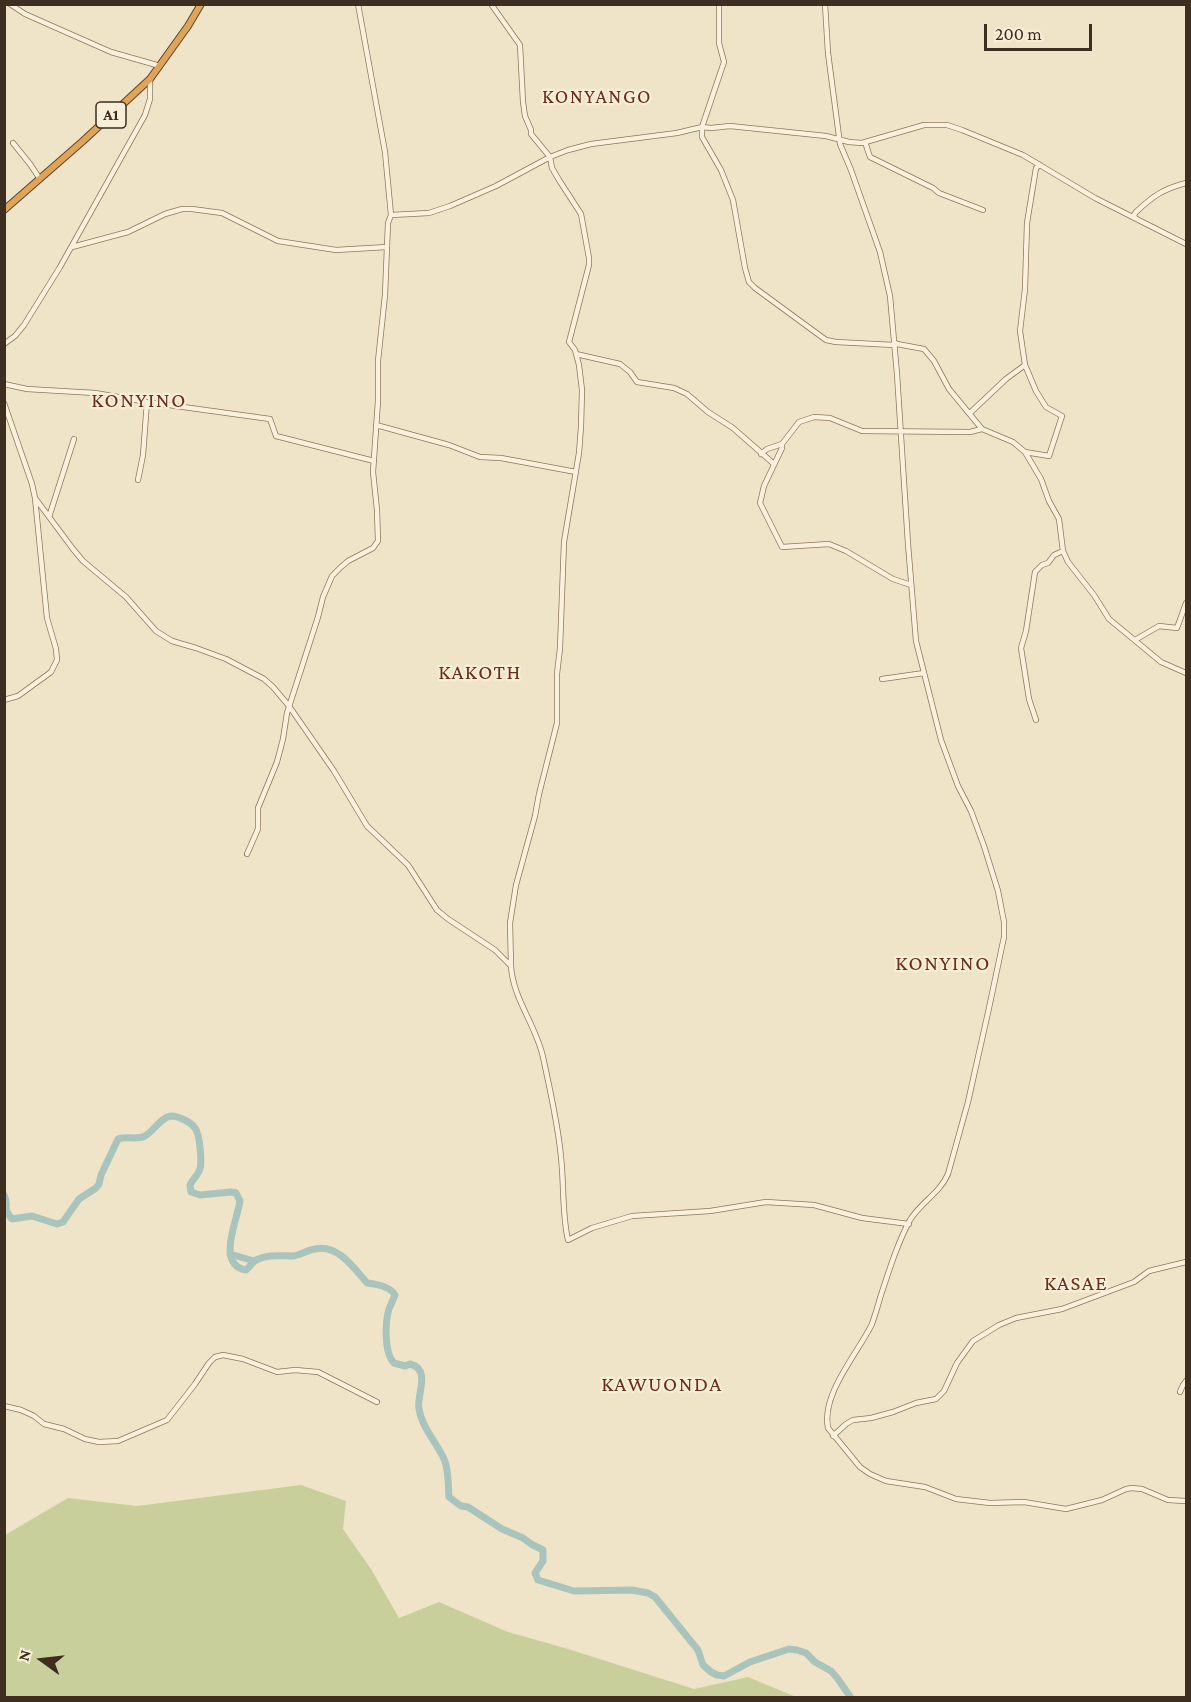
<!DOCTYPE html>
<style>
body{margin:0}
#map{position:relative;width:1191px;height:1702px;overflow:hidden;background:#f0e4c8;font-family:"Crimson Pro",serif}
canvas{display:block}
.frame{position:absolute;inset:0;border:6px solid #3d2e20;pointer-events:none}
.north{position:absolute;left:12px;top:1630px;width:60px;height:60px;-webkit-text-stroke:4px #f7eed8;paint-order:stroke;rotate:285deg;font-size:16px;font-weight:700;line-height:24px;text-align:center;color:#3d2e20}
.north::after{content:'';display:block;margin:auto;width:21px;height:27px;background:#3d2e20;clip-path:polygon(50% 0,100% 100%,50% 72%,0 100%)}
.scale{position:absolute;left:984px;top:24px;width:108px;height:27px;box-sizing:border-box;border:3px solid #3d2e20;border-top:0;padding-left:8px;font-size:18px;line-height:21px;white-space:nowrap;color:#3d2e20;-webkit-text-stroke:4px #f7eed8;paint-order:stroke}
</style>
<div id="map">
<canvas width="1191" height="1702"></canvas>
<div class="frame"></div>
<div class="north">N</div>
<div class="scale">200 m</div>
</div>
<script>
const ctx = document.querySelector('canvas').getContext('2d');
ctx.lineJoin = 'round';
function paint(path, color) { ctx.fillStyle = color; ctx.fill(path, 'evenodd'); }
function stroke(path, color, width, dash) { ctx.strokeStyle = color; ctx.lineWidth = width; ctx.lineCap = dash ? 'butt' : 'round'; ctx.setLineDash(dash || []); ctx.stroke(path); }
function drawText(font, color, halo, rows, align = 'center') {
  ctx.font = font + ' "Crimson Pro",serif'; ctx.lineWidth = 4.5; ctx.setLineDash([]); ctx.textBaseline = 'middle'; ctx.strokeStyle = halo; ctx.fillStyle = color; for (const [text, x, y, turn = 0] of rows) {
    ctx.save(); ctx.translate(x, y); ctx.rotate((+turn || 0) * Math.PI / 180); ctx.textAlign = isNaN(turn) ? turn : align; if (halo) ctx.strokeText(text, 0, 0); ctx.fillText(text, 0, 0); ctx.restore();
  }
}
const green = new Path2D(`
 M301,1485L346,1501L343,1529L371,1569L399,1618L439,1602L508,1632L565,1648L694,1689L748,1677L796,1697H5V1535L68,1498L137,1506Z`);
const river = new Path2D(`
 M4,1195C10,1206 1,1207 12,1219L32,1216L57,1224L63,1222L79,1199L96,1188L99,1184L101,1175L118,1139C127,1136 137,1140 145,1136C154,1131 161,1117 171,1116C178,1116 191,1122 195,1128C200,1134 202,1162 200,1169C198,1175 193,1179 190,1185L191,1192L200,1195L231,1192L236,1193L240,1201C237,1221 216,1265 246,1270C250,1267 252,1262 256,1260C268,1254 280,1256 293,1256C301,1255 307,1250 315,1249C338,1244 354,1268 367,1283C376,1284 390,1286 395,1295C393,1300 391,1304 389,1309C385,1322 384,1353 394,1363L405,1366L410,1364C432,1370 416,1395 419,1409C422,1428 437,1443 444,1459C449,1470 448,1485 449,1497L461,1506L468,1507L502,1529L523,1538L531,1544L543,1550V1561L535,1573L538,1580L574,1591L632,1590L648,1593L655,1597L698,1650L703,1665L711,1672L717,1675L724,1676L750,1662L789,1649L797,1650L806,1653L815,1662L831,1671L838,1679L851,1698
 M230,1254L254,1261`);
const minor = new Path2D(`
 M10,4L25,14L111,52L160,66
 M358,4L385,152L391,215L429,213L450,206L496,186L550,157L568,150L591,144L677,133L702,127L711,128L730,126L826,136L849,142L862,143L924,125H947L962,130L1023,155L1095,198L1186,244
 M491,4L520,45L523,102L525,116L531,130V134L550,157L552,168L559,180L581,214L589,258V265L569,342L575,350L579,365L582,390L581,427L579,453L564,542L560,648L557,674V723L539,794L535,816L516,885L510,923L511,966
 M719,4V43L724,62L702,127V137L721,170L733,200L745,268L749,282L755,288L826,340L836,342L894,345
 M825,4L828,53L840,144L851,170L880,252L890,296L897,374L908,544L916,641L941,740L958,786L971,811L984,846L998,891L1004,922V937L989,1008L968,1102L948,1174C940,1193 921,1202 910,1220C897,1244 889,1271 880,1298C878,1306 875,1315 872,1324C858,1353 821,1394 828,1428L860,1467L870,1474L886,1481L925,1487L956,1499L990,1503L1024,1502L1066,1509L1102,1500L1126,1489L1132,1488L1142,1489L1168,1500L1186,1501
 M865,142L870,157L933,188L939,193L983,210
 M13,143L30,164L40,179
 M1135,218L1134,215L1136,212C1153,196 1163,189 1186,183
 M72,247L128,232L165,214L182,209H192L222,213L278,241L336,250L387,247
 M894,342L897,344L924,349L934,361L949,389L982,429L1013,442L1025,452L1041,479L1049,501L1059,519L1063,551L1068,562L1094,595L1109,619L1161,662L1186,673
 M4,344L15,336L24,325L60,267L145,115L150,99V79
 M576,354L620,364L630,372L637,382L674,388L687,394L708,412L733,428L774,464
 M4,384L27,389L95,393L147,402L270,419L276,436L374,461
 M4,403L32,484L35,498L73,549L83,561L126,597L156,631L172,641L196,648L226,659L264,679L273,687L289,706L334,771L367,826L408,865L437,910L448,919L495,950L511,966C513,999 536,1025 543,1057C550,1090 558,1124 561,1157C564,1183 562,1215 568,1240L592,1228L632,1216L710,1211L766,1202L814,1205L862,1218L909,1224
 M970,413L1006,379L1025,365
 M376,425L449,445L480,457L501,458L576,472
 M1025,452L1049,456L1062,416L1046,407L1036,391L1025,365L1020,331L1025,289L1027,223L1036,168L1040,165
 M761,454L767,449L782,444
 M138,480L143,455L147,402
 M49,517L74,439
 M911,585L893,579L846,551L829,544L782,547L760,503L764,486L782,448V444L799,422L814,417L830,418L862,431L970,432L982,429
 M1135,640L1159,626L1177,628L1186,603
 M882,679L924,673
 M4,700L18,696L51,672L57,660L56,649L47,618L35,498
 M1036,720L1029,699L1021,648L1026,631L1035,572L1042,565L1048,563L1054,555L1063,551
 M247,854L258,829V808L277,762L283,739L287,713L318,617L323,597L332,576L341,567L348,561L373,548L378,541L377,510L373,472L378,401V361L385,295L388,223L391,215
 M1180,1392L1183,1385L1186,1381
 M4,1406L21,1410L34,1416L44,1424L64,1429L85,1439L99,1442L118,1441L167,1420L195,1384L209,1363L215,1357L223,1355L243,1359L277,1372L295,1370L318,1372L377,1402
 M833,1436L846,1424L853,1420L871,1418L893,1412L916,1403L936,1399L944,1391L957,1363L973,1341L999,1325L1016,1318L1062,1309L1134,1282L1149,1271L1186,1262`);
const highway = new Path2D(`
 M4,210L83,141L150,79L188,26L201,4`);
const shields = [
 [111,115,30]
];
const shieldNames = [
 ["A1",111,115]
];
const neighbourhoodNames = [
 ["KONYANGO",597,97]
];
const quarterNames = [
 ["KONYINO",139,401],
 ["KAKOTH",480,673],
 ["KONYINO",943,964],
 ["KASAE",1076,1284],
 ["KAWUONDA",662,1385]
];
paint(green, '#c9cf9b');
stroke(river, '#a9c4bc', 7);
stroke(minor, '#8d765c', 6);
stroke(highway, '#5b4430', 8);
stroke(minor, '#faf1dc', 4.5);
stroke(highway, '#e0a458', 6);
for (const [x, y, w] of shields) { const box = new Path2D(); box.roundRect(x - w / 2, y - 13, w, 26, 4.5); ctx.fillStyle = '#f7eed8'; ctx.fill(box); stroke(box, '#3d2e20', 1.5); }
drawText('bold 16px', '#3d2e20', null, shieldNames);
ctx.letterSpacing = '1.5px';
drawText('20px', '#6b2e1e', '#f7eed8', neighbourhoodNames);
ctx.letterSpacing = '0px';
ctx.letterSpacing = '1.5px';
drawText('21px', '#6b2e1e', '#f7eed8', quarterNames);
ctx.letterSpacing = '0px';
</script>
